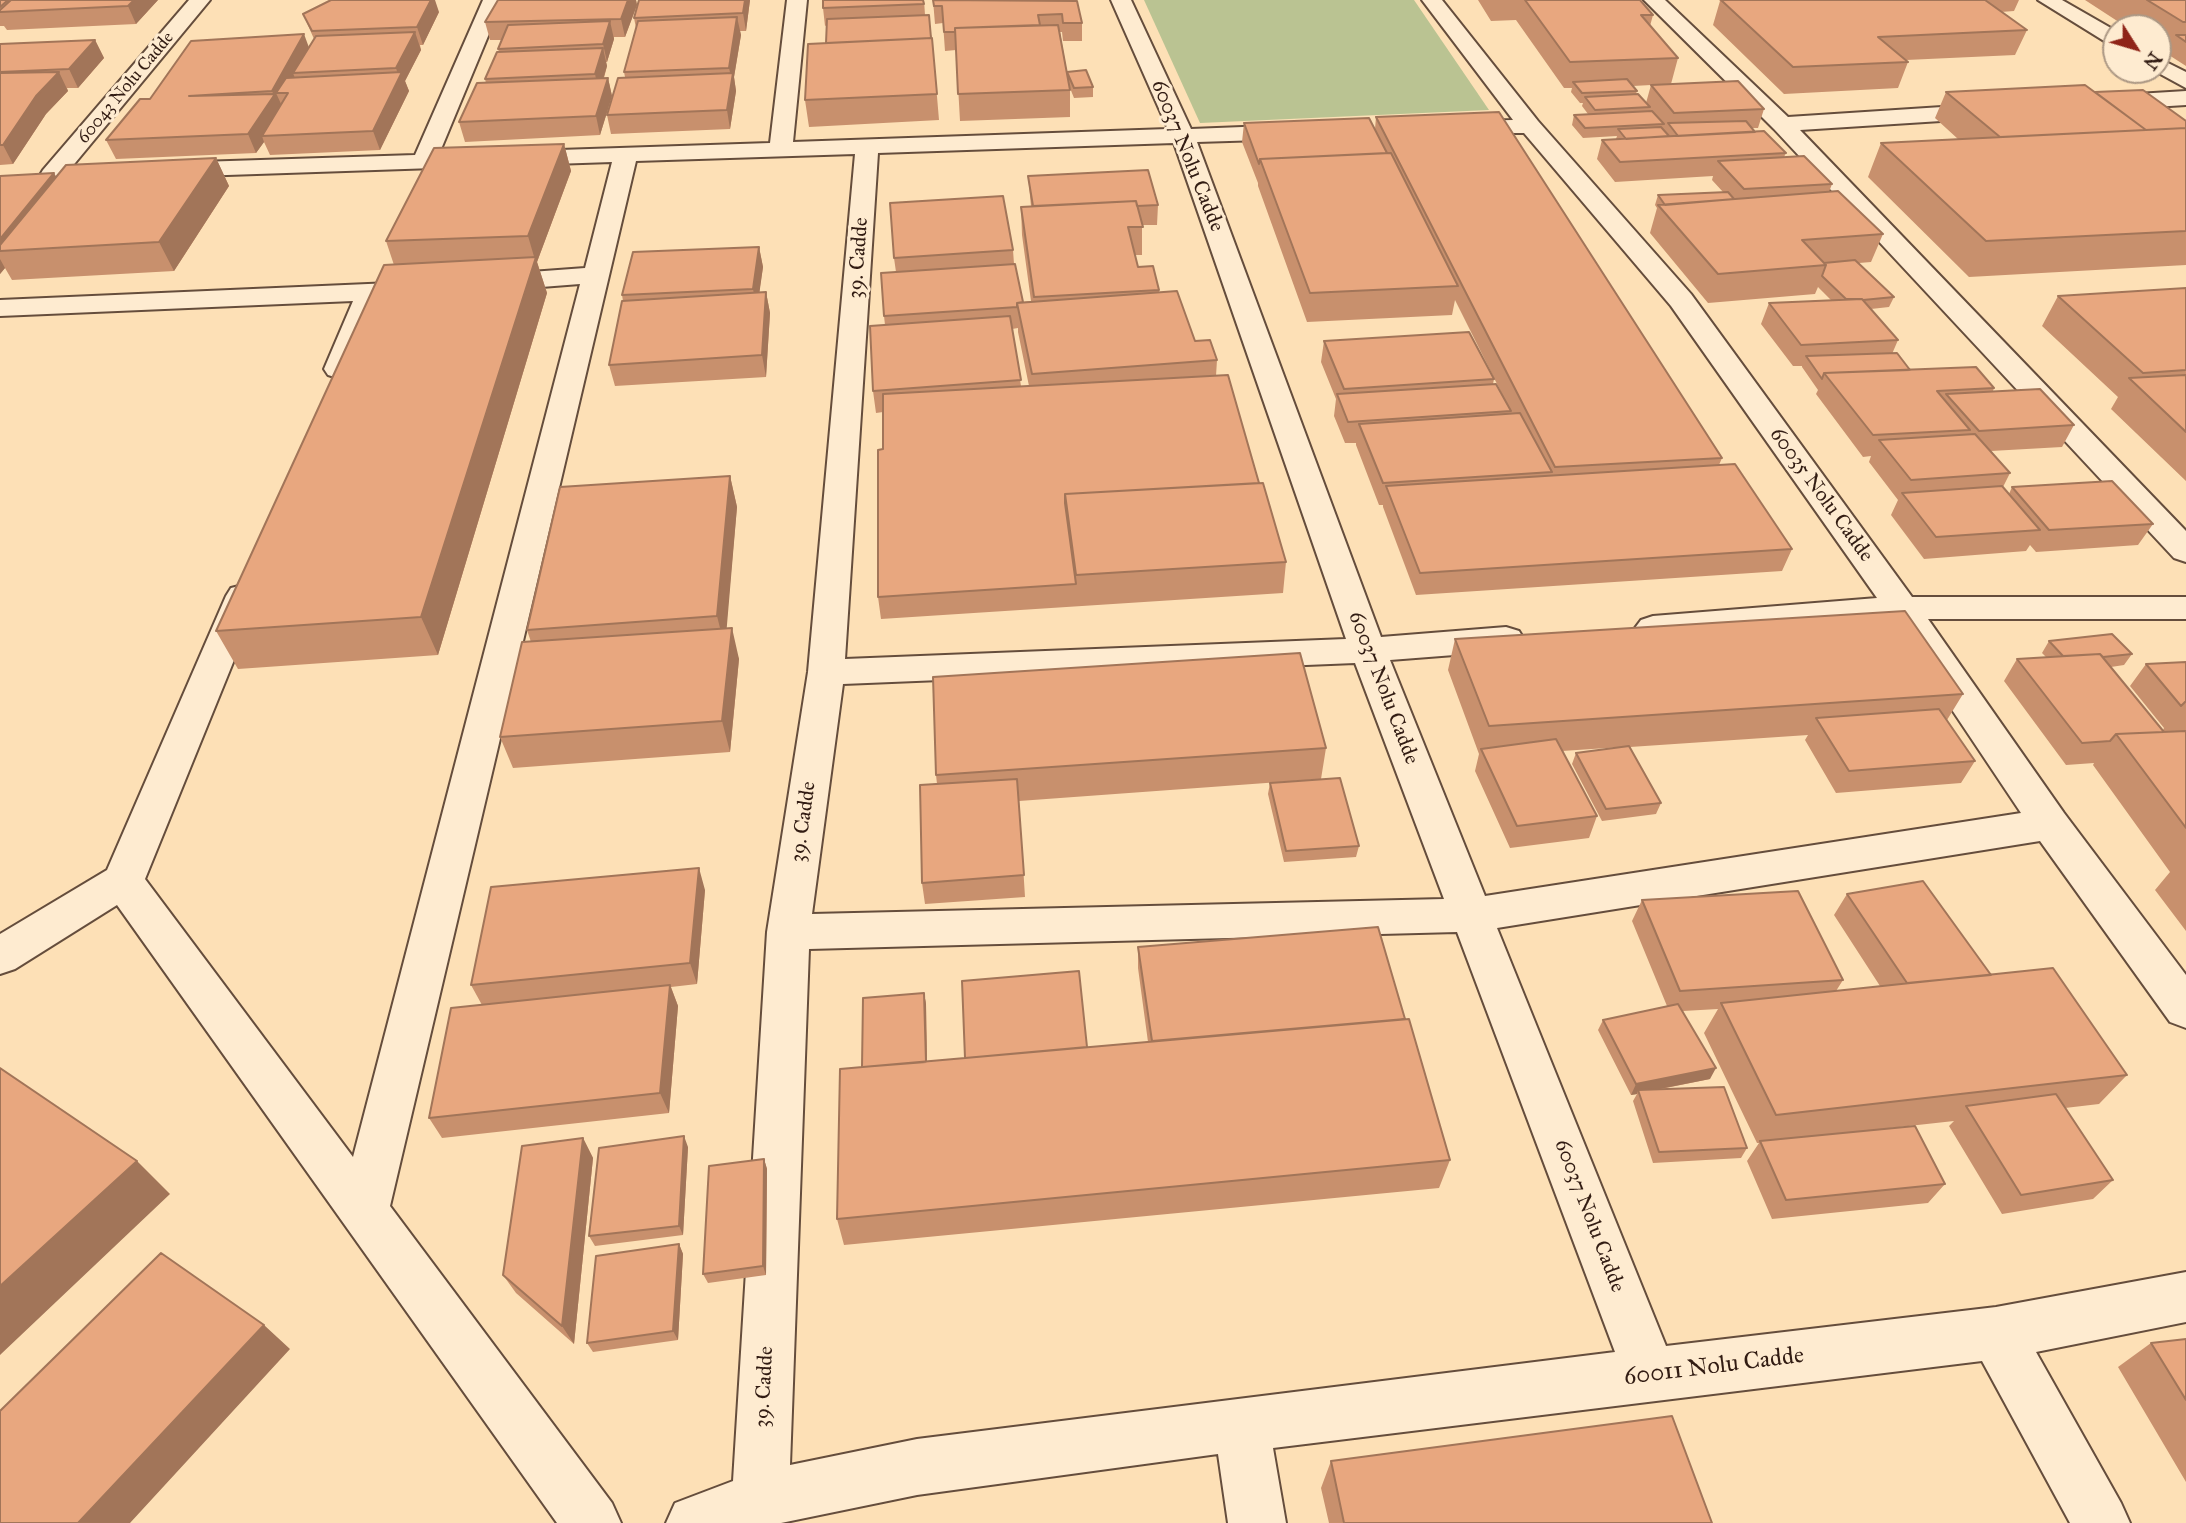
<!DOCTYPE html>
<style>
body{margin:0}
#map{position:relative;width:2186px;height:1523px;overflow:hidden;background:#fde0b6;font-family:"IM FELL Great Primer",serif}
canvas{display:block}
.north{position:absolute;left:2102px;top:14px;width:70px;height:70px;box-sizing:border-box;background:#feebd0;border:2px solid #ac9884;border-radius:50%;rotate:127deg;font-size:19px;font-weight:700;line-height:28px;text-align:center;color:#321c13}
.north::after{content:'';display:block;margin:auto;width:24px;height:32px;background:#8f2418;clip-path:polygon(50% 0,100% 100%,50% 72%,0 100%)}
</style>
<div id="map">
<canvas width="2186" height="1523"></canvas>
<div class="north">N</div>
</div>
<script>
const ctx = document.querySelector('canvas').getContext('2d');
ctx.lineJoin = 'round';
function paint(path, color) { ctx.fillStyle = color; ctx.fill(path, 'evenodd'); }
function stroke(path, color, width, dash) { ctx.strokeStyle = color; ctx.lineWidth = width; ctx.lineCap = dash ? 'butt' : 'round'; ctx.setLineDash(dash || []); ctx.stroke(path); }
function drawText(font, color, halo, rows, align = 'center') {
  ctx.font = font + ' "IM FELL Great Primer",serif'; ctx.lineWidth = 6; ctx.setLineDash([]); ctx.textBaseline = 'middle'; ctx.strokeStyle = halo; ctx.fillStyle = color; for (const [text, x, y, turn = 0] of rows) {
    ctx.save(); ctx.translate(x, y); ctx.rotate((+turn || 0) * Math.PI / 180); ctx.textAlign = isNaN(turn) ? turn : align; if (halo) ctx.strokeText(text, 0, 0); ctx.fillText(text, 0, 0); ctx.restore();
  }
}
const green = new Path2D(`
 M1144,0H1414L1489,110L1200,123Z`);
const street = new Path2D(`
 M189,0H210L61,180L52,182L43,180L40,175L43,170Z
 M483,0H503L439,154L770,143L787,0H807L793,142L1168,129L1111,0H1131L1191,129L1294,125L1302,127L1305,132L1302,137L1294,139L1197,142L1381,637L1506,627L1519,631L1524,639L1519,647L1506,651L1390,660L1485,896L2021,813L1892,620L1653,640L1641,636L1635,628L1641,620L1653,616L1877,598L1671,306L1524,133H1447L1444,128L1447,123L1455,121L1513,120L1422,0H1442L1538,121L1691,294L1912,597H2186V619H1928L2064,813L2186,975V1028L2170,1022L2040,841L1497,928L1666,1346L1996,1307L2186,1272V1322L2036,1352L2121,1503L2130,1523H2070L1982,1361L1273,1448L1286,1523H1228L1218,1454L917,1495L781,1523H666L675,1503L733,1481L767,932L808,672L855,154L636,161L390,1206L612,1503L621,1523H557L117,905L15,969L0,974V934L107,870L226,596L231,588L243,585L255,588L260,596L145,879L353,1157L580,284L490,291L481,289L477,283L481,277L490,275L585,268L612,162L168,177L160,175L156,170L160,165L168,163L415,155ZM1174,143L1346,639L845,659L878,153ZM1355,663L1444,899L812,914L843,684ZM1457,932L1615,1352L917,1439L790,1465L809,949Z
 M1644,0H1665L1788,117L1988,104L1996,106L1999,111L1996,116L1988,118L1800,130L2186,531V562L2174,558L1774,129Z
 M2038,0H2062L2116,31V46L2109,44Z
 M2158,58L2186,72V88L2153,70H2158Z
 M2186,91V105L2104,110L2096,108L2093,103L2096,98L2104,96Z
 M391,283L401,285L404,291L401,297L381,300L352,369L348,375L338,378L328,375L324,369L353,301L0,316V300Z`);
const wall = new Path2D(`
 M0,0H158L136,24L7,30L4,26H0Z
 M636,0L637,5L625,37H614V39L607,62H606L607,66L604,78H608L612,96L600,135L465,142L459,122L486,83L485,79L499,52L498,49L501,40H490L485,22Z
 M750,0L746,31H740L741,35L734,77L736,91L730,129L611,134L607,115L625,77L624,72L636,28L634,18Z
 M924,0L925,15L932,38L939,120L809,127L805,100L826,43L827,25L825,26L823,8Z
 M933,0L1060,2L1082,23V41H1063L1062,32H1060L1067,72L1093,87V97L1074,98L1070,88V117L960,121L956,50L945,51L943,23L935,24Z
 M1478,0H1640L1653,15L1650,26L1678,58L1671,84L1764,109L1758,128H1752L1755,132L1786,153L1784,157L1832,184L1829,192L1883,234L1871,262L1859,263L1894,297L1889,307L1871,309L1898,340L1892,354L1910,370L1994,388L1993,391L2074,425L2062,447L1991,451L2010,473L2003,487L2009,494L2012,487L2153,524L2138,545L2036,552L2030,545L2026,551L1924,559L1891,515L1898,500L1869,462L1871,456L1863,457L1816,394L1818,390L1802,367V366H1793L1761,324L1769,303L1831,300L1818,287L1815,294L1708,303L1650,233L1657,208L1655,205L1658,195L1723,192L1712,180L1713,176L1615,182L1597,159L1602,140L1616,139L1617,136L1583,138L1572,125L1574,115L1588,114L1582,106L1583,103H1580L1571,92L1572,88H1564L1516,20L1491,21ZM1651,85L1646,103L1636,94L1637,91L1633,86Z
 M1719,0H2019L2014,11L2001,12L2027,30L2015,55L1906,60L1908,62L1898,88L1784,94L1713,25L1720,1Z
 M2085,0H2186V66L2158,48V28H2128Z
 M439,12L423,45H420L421,50L405,81L409,91L380,150L270,155L264,142L256,153L116,159L106,140L150,99L309,47L314,39L303,14Z
 M95,40L104,58L78,88H67L68,91L46,114L13,164L0,165V44Z
 M1946,92H2095L2186,121V265L1969,277L1868,177L1881,143L1958,139L1935,118Z
 M1376,117L1722,458L1719,465L1792,549L1782,571L1416,595L1383,507V505H1379L1356,445V443H1345L1334,416L1336,399L1321,362L1324,341L1494,379L1493,384L1503,396L1455,300L1452,315L1307,322L1258,186V183L1242,142L1244,123L1375,129Z
 M564,144L571,171L537,262L547,293L438,655L238,669L216,631L394,265L386,241Z
 M216,158L229,186L174,271L12,280L5,268L0,274V176L54,173L56,177Z
 M1028,176L1158,205L1157,225H1142V255H1135L1138,267L1159,290V292L1195,341L1217,360L1216,376L1259,483L1286,562L1283,593L881,619L878,597L883,449V412L876,413L873,391L885,325L884,316L896,272L894,258L1013,250L1014,264L1022,302L1031,301L1022,235L1021,207L1031,206ZM1018,328V332L1029,386H1021L1012,329Z
 M759,247L763,267L759,293L766,292L770,313L766,377L615,386L609,365L623,301L622,295Z
 M2186,288V481L2111,409L2118,397L2042,326L2058,296Z
 M730,476L737,507L726,628L739,659L730,752L513,768L500,737L531,642L527,630Z
 M1455,639L1963,694L1947,720L1975,761L1961,783L1836,793L1805,740L1808,735L1630,747L1661,803L1656,814L1602,821L1572,764L1576,753L1622,747L1562,751L1597,816L1589,838L1510,848L1475,771L1479,754L1448,670Z
 M2049,641L2132,654L2124,665L2111,667L2163,730L2164,728L2130,686L2146,664L2186,662V931L2155,890L2170,872L2093,765L2094,763L2066,765L2004,681L2017,659L2046,657L2042,653Z
 M1326,748L1321,779L1019,801L1025,897L925,904L922,883L937,784L936,775Z
 M1270,783L1359,846L1356,857L1284,862L1268,794Z
 M705,890L697,984L671,987L678,1006L669,1113L442,1138L429,1118L482,1005L471,985Z
 M1847,894L1991,975L2127,1075L2099,1104L2065,1108L2113,1180L2093,1199L2002,1214L1949,1126L1954,1121L1854,1132L1945,1184L1928,1203L1772,1219L1747,1161L1759,1143H1757L1704,1033L1718,1009L1683,1011L1710,1079L1656,1090L1747,1148L1741,1158L1653,1163L1633,1101L1637,1094L1631,1095L1598,1030L1603,1020L1667,1006L1632,921L1642,900L1843,980L1836,991L1880,986L1834,915Z
 M1138,947L1405,1019L1450,1160L1439,1188L844,1245L837,1219L862,1067L924,993L926,1004L927,1062L1148,1042L1138,968Z
 M583,1138L593,1158L574,1344L516,1293L503,1275Z
 M688,1147L683,1235L595,1246L589,1236Z
 M764,1159L767,1169L766,1275L708,1283L703,1274Z
 M679,1244L683,1254L678,1340L593,1352L587,1343Z
 M2186,1339V1482L2118,1367L2151,1343Z
 M1331,1461L1712,1523H1329L1321,1488Z`);
const shadedWall = new Path2D(`
 M134,0H158L136,24L128,6Z
 M431,0H435L439,12L423,45L417,27Z
 M628,0H636L637,5L625,37L621,19Z
 M745,0H750L746,31L743,13Z
 M737,17L741,35L734,77L736,91L730,129L727,110L732,81L729,68Z
 M610,21L614,39L607,62L603,44Z
 M415,32L421,50L405,81L409,91L380,150L373,131L399,78L396,68Z
 M304,34L311,53L293,73L296,81L288,93H276L282,106L262,136L264,142L256,153L248,134L274,96L272,91Z
 M95,40L104,58L78,88L69,69Z
 M603,48L607,66L599,93L595,74Z
 M59,72L68,91L46,114L13,164L3,145L36,96Z
 M608,78L612,96L600,135L596,116Z
 M564,144L571,171L537,262L547,293L438,655L421,617L535,260L528,236Z
 M216,158L229,186L174,271L159,242Z
 M54,173L65,193L0,251V239Z
 M759,247L763,267L757,310L753,289Z
 M0,259L5,268L0,274Z
 M766,292L770,313L766,377L762,355Z
 M730,476L737,507L725,648L717,616Z
 M732,628L739,659L730,752L722,721Z
 M699,868L705,890L697,984L690,963Z
 M670,985L678,1006L669,1113L660,1093Z
 M924,993L926,1004L927,1082L926,1072Z
 M1716,1068L1710,1079L1639,1093L1638,1090L1637,1094L1631,1095L1636,1084Z
 M684,1136L688,1147L683,1235L679,1226Z
 M583,1138L593,1158L574,1344L562,1326Z
 M764,1159L767,1169L766,1275L763,1266Z
 M137,1161L170,1194L0,1355V1286Z
 M679,1244L683,1254L678,1340L673,1331Z
 M264,1325L290,1349L130,1523H78Z`);
const building = new Path2D(`
 M0,0H8L0,7Z
 M11,0H134L128,6L0,12V10Z
 M331,0H431L417,27L312,31L303,14Z
 M498,0H628L621,19L485,22Z
 M639,0H745L743,13L634,18Z
 M823,0H923L924,4L823,8Z
 M933,0L1077,1L1082,23H1063L1062,14L1038,15L1040,25L955,28V32H944L942,6H934Z
 M1525,0H1640L1653,15H1641L1678,58L1570,62Z
 M1721,0H1985L2027,30L1878,37L1908,62L1793,67Z
 M2147,0H2186V22H2183Z
 M929,15L931,38L826,43L827,19Z
 M737,17L729,68L624,72L638,21Z
 M610,21L603,44L498,49L508,25Z
 M1058,25L1070,90L958,94L955,28Z
 M415,32L396,68L293,73L316,36Z
 M304,34L272,91L189,96L275,94L248,134L106,140L140,99H150L191,41Z
 M2176,35H2186V42Z
 M932,38L937,94L805,100L808,44Z
 M95,40L69,69L0,72V44Z
 M603,48L595,74L485,79L497,52Z
 M1086,70L1093,87L1074,88L1067,72Z
 M59,72L36,96L3,145H0V73Z
 M402,72L373,131L262,136L288,93H276L286,78Z
 M733,73L727,110L607,115L618,78Z
 M608,78L596,116L459,122L477,83Z
 M1627,79L1637,91L1582,93L1573,82Z
 M1738,81L1764,109L1674,113L1651,85Z
 M2085,85L2146,130L2000,137L1946,92Z
 M2143,90L2186,121V128L2146,130L2095,92Z
 M1638,94L1650,107L1595,110L1585,97Z
 M1652,111L1664,124L1585,128L1574,115Z
 M1499,112L1722,458L1555,467L1376,117Z
 M1369,118L1387,153L1260,159L1259,164L1244,123Z
 M1746,121L1755,132L1678,136L1668,123Z
 M1661,127L1669,136L1626,139L1618,129Z
 M2186,128V231L1986,241L1881,143Z
 M1764,131L1786,153L1620,162L1602,140Z
 M564,144L528,236L386,241L434,148Z
 M1391,153L1458,286L1310,293L1260,159Z
 M1804,156L1832,184L1744,189L1718,161Z
 M216,158L159,242L0,251V245L66,165Z
 M1148,170L1158,205L1137,206L1136,201L1033,206L1028,176Z
 M54,173L0,239V176Z
 M1838,191L1883,234L1802,240L1826,265L1718,274L1658,205Z
 M1728,192L1734,199L1665,205L1658,195Z
 M1003,196L1013,250L894,258L890,203Z
 M1136,201L1143,227H1128L1138,267L1153,266L1159,290L1034,297L1021,207Z
 M759,247L753,289L622,295L633,252Z
 M536,257L421,617L216,631L384,265Z
 M1855,260L1894,297L1863,300L1862,299H1846L1822,276L1826,265L1824,263Z
 M1015,264L1023,302L1017,303V307L884,316L881,273Z
 M2186,288V370L2143,373L2058,296Z
 M1177,291L1195,341L1210,340L1217,360L1032,374L1017,303Z
 M766,292L762,355L609,365L622,301Z
 M1862,299L1898,340L1801,345L1769,303Z
 M1010,316L1021,380L873,391L870,326Z
 M1469,332L1494,379L1344,389L1324,341Z
 M1897,353L1910,370L1824,373L1822,379L1806,356Z
 M1976,367L1994,388L1937,391L1970,430L1873,435L1824,373Z
 M1228,375L1259,483L1065,494V503L1076,584L878,597V450L883,449V394Z
 M2186,375V432L2129,378Z
 M1496,384L1511,411L1348,422L1337,394Z
 M2040,389L2074,425L1979,431L1946,394Z
 M1520,413L1552,472L1383,483L1359,424Z
 M1975,434L2010,473L1911,480L1879,440Z
 M1735,464L1792,549L1420,573L1386,486Z
 M730,476L717,616L527,630L560,487Z
 M2112,481L2153,524L2049,530L2012,487Z
 M1263,483L1286,562L1076,575L1065,494Z
 M2002,486L2040,530L1936,537L1902,493Z
 M1905,611L1963,694L1489,726L1455,639Z
 M732,628L722,721L500,737L522,642Z
 M2112,634L2132,654L2103,657L2100,654L2063,656L2049,641Z
 M1300,653L1326,748L936,775L933,677Z
 M2100,654L2164,732L2116,734L2110,741L2082,743L2017,659Z
 M2186,662V701L2181,706L2146,664Z
 M1939,709L1975,761L1849,771L1816,718Z
 M2186,731V828L2116,734Z
 M1556,739L1597,816L1517,826L1481,749Z
 M1629,746L1661,803L1606,809L1576,753Z
 M1340,778L1359,846L1286,851L1270,783Z
 M1017,779L1024,875L922,883L920,785Z
 M699,868L690,963L471,985L491,887Z
 M1923,881L1991,975L1907,983L1847,894Z
 M1798,891L1843,980L1680,991L1642,900Z
 M1378,927L1405,1019L1152,1041L1138,947Z
 M2053,968L2127,1075L1776,1115L1721,1003Z
 M1079,971L1087,1047L965,1058L962,981Z
 M670,985L660,1093L429,1118L451,1008Z
 M924,993L926,1062L862,1067L863,998Z
 M1678,1004L1716,1068L1636,1084L1603,1020Z
 M1409,1019L1450,1160L837,1219L840,1069Z
 M0,1068L137,1161L0,1286Z
 M1724,1087L1747,1148L1659,1152L1638,1090Z
 M2056,1094L2113,1180L2021,1195L1966,1106Z
 M1915,1126L1945,1184L1786,1200L1760,1141Z
 M684,1136L679,1226L589,1236L599,1148Z
 M583,1138L562,1326L503,1275L522,1146Z
 M764,1159L763,1266L703,1274L709,1166Z
 M679,1244L673,1331L587,1343L596,1256Z
 M161,1253L264,1325L78,1523H0V1411Z
 M2186,1339V1400L2151,1343Z
 M1672,1416L1712,1523H1344L1331,1461Z`);
const farStreetnames = [
 ["60043 Nolu Cadde",126,88,-50]
];
const streetNames = [
 ["60037 Nolu Cadde",1187,156,68],
 ["39. Cadde",859,258,-86],
 ["60035 Nolu Cadde",1821,495,54],
 ["60037 Nolu Cadde",1383,688,69],
 ["39. Cadde",804,822,-82],
 ["60037 Nolu Cadde",1589,1216,69],
 ["39. Cadde",765,1387,-87]
];
const nearStreetnames = [
 ["60011 Nolu Cadde",1714,1367,-7]
];
paint(green, '#bac392');
stroke(street, '#654d3c', 4);
paint(street, '#feebd0');
paint(wall, '#c8906d');
paint(shadedWall, '#a27559');
paint(building, '#e8a77f');
stroke(building, '#a27559', 2);
drawText('18px', '#321c13', '#feebd0', farStreetnames);
drawText('21px', '#321c13', '#feebd0', streetNames);
drawText('24px', '#321c13', '#feebd0', nearStreetnames);
</script>
